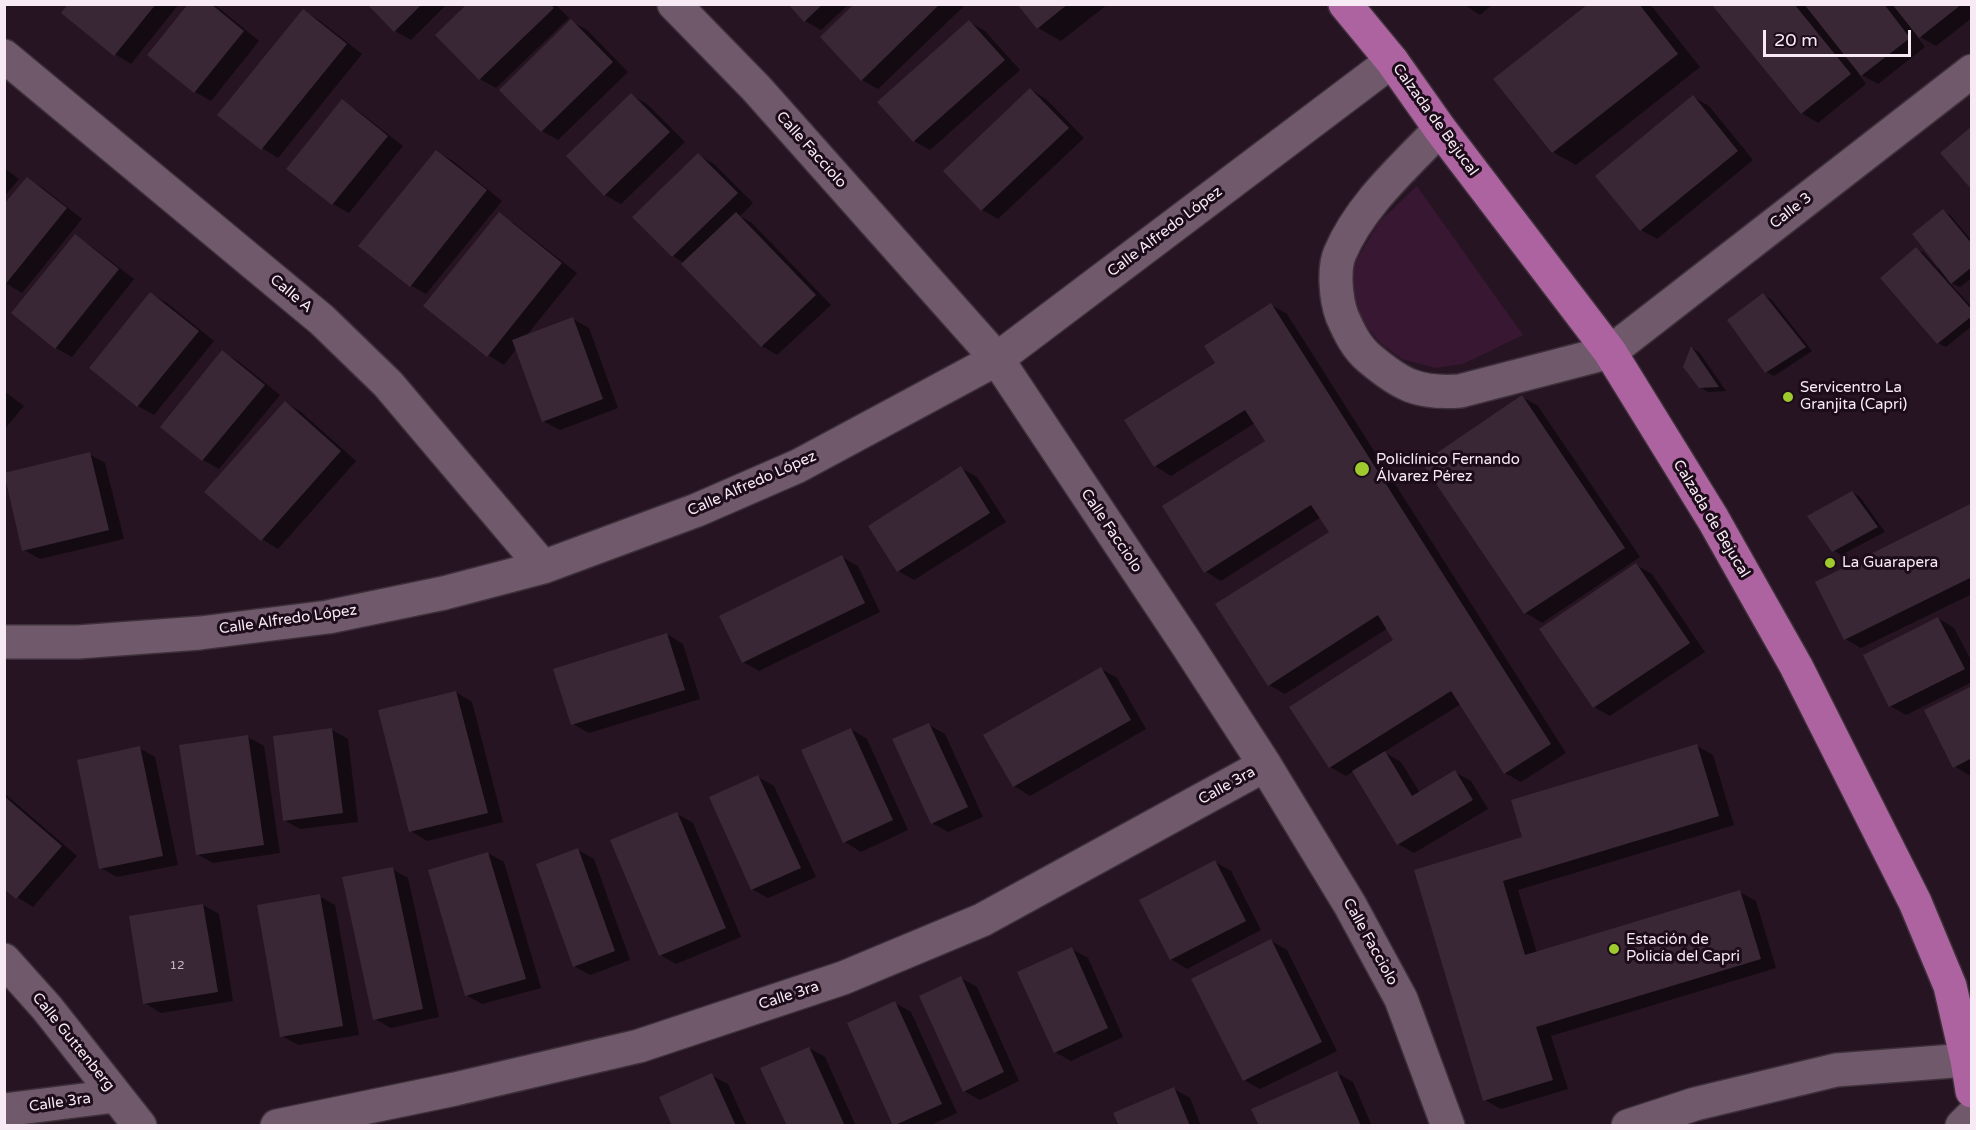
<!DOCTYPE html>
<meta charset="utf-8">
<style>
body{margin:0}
#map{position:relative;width:1976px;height:1130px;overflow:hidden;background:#261422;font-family:"Varela Round",sans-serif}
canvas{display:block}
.frame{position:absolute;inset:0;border:6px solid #f7eaf4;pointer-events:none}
.scale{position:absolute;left:1763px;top:30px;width:148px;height:27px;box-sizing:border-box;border:3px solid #f7eaf4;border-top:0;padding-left:8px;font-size:18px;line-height:21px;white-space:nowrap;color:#f7eaf4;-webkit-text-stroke:4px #1c0b19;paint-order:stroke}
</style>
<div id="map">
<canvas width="1976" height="1130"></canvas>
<div class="frame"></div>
<div class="scale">20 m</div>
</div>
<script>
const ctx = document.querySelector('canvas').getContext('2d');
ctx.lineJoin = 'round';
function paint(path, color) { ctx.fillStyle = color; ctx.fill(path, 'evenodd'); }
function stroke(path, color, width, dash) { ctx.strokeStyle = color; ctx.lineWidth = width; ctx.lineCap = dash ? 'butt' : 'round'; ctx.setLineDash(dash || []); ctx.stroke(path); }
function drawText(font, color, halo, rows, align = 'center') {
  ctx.font = font + ' "Varela Round",sans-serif'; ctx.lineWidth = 6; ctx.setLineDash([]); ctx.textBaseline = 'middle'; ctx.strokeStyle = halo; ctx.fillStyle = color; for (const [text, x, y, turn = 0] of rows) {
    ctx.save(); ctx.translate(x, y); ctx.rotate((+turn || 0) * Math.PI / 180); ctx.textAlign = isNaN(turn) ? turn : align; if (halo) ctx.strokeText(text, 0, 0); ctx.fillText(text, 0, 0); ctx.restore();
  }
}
const green = new Path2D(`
 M1417,186L1523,335L1463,364L1435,368L1402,359L1380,343L1360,319L1353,291L1354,264L1379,222Z`);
const shadow = new Path2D(`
 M70,4H179L131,64L115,54Z
 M190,4H214L259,41L211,101L195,92Z
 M369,4H447L411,40L395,31Z
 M469,4H555L569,18L496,88L480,79L437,35Z
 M790,4H849L821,30L805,21Z
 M856,4H966L878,89L862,80Z
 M1019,4H1108L1061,41L1038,28Z
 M1463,4H1493L1480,15Z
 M1590,4H1650L1700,67L1576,165L1553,152Z
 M1714,4H1972V18L1936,46L1915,34L1925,47L1878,84L1858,73L1866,84L1818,123L1802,113Z
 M303,11L319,20L362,54L278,158L262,148Z
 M571,21L587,30L628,72L558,140L542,131L501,90Z
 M969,22L985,31L1020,70L930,150L914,141Z
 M1030,89L1046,99L1084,138L998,219L982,210L945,171Z
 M631,95L647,104L685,142L621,204L605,195L568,156Z
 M1693,97L1709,106L1753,160L1657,239L1641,230Z
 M342,101L358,111L403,146L349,213L333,204L288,168Z
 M437,152L453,161L502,201L426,294L410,285Z
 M698,155L714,164L753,203L740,216L752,223L831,305L777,355L762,346L684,263L673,256L634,217Z
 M4,168L19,179L4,197Z
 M27,179L43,188L82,219L22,293L4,282Z
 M1944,211L1951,216L1972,241V278L1960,287L1949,282L1972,307V326L1946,347L1938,343L1916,249L1924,253L1938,269L1940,267Z
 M499,214L515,224L577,273L526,336L573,319L589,328L618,408L560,430L543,421L517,348L504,365L488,355Z
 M75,236L91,246L134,279L72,357L56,348L13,313Z
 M151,294L167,303L214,341L154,415L138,406L91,368Z
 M1763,295L1771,299L1812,351L1774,376L1766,372Z
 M1271,305L1287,314L1566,753L1521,782L1505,773L1461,704L1384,752L1401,762L1420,793L1455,772L1471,781L1488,809L1414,853L1398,844L1354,771L1346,776L1330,767L1396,640L1388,628L1285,694L1269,685L1331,532L1321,517L1221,581L1205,571L1267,441L1255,423L1171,476L1155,466L1126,421L1218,363Z
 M1692,348L1699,352L1726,391L1708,392L1700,387Z
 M222,352L238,361L280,395L219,469L203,460L162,427Z
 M4,391L24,406L4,430Z
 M1522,397L1538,406L1640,557L1542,623L1526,613L1424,463Z
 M285,402L301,412L356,461L278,549L262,539Z
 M89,454L105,463L124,539L40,559L24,550Z
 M961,468L977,477L1006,522L914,580L898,571Z
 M1852,492L1860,497L1885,532L1841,555L1833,550Z
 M1972,504V594L1861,648L1845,639Z
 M842,557L858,566L880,612L759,671L743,662Z
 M1636,565L1652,574L1705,652L1610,716L1594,707Z
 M1938,618L1954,628L1972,662V682L1906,715L1890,706Z
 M667,634L683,644L700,699L589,733L573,724Z
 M1101,669L1117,678L1146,729L1030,796L1014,786L985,736Z
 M1972,687V777L1954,766Z
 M456,692L472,702L503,822L427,841L411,831Z
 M929,725L945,734L983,817L948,832L932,823Z
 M851,729L867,739L908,830L861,852L845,842L803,751Z
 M332,730L348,739L358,822L300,829L284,820Z
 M248,737L264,746L280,853L213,863L197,854Z
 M1697,746L1713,755L1734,825L1518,890L1537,953L1740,892L1756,901L1776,968L1551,1036L1568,1089L1501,1109L1485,1100L1416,871L1524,838Z
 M139,748L155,757L178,865L117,877L101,868Z
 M758,777L774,786L816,877L768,898L752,889Z
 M4,793L77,856L33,907L17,897L4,887Z
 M677,814L693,823L741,937L676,964L660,955Z
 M578,850L594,859L630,960L590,975L574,966Z
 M488,853L504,862L541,988L482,1004L466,995Z
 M1215,862L1231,871L1261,930L1187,969L1171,959L1141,900Z
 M392,869L408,878L439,1017L391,1028L375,1019Z
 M319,896L335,905L359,1035L298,1045L282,1036Z
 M203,905L219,914L233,1001L161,1013L145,1003Z
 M1271,941L1287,950L1337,1051L1260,1089L1244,1080Z
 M1072,949L1088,958L1123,1037L1071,1061L1055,1052Z
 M961,978L977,987L1019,1081L980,1100L964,1091Z
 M895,1003L911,1012L957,1113L929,1126L895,1125Z
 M809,1048L825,1057L856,1126H789Z
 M1337,1073L1353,1082L1372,1126H1260Z
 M711,1075L728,1084L747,1126H673Z
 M1174,1089L1190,1098L1201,1126H1120Z`);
const building = new Path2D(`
 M68,4H156L114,56L61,13Z
 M188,4H211L244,31L194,93L147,55Z
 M367,4H422L394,32Z
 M467,4H550L554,8L479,80L435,35Z
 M788,4H823L804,22Z
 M854,4H940L861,81L820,37Z
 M1017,4H1068L1037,29Z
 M1588,4H1639L1678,54L1552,153L1493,79Z
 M1804,4H1884L1910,38L1861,76Z
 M1892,4H1962L1919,38Z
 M1712,5H1795L1851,74L1801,114Z
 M303,9L347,44L261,150L217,115Z
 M571,19L613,62L541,132L499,90Z
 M969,20L1005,60L913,142L877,102Z
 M1030,88L1069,128L981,211L943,171Z
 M631,93L670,132L604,196L566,156Z
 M1693,95L1738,151L1640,231L1595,176Z
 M342,99L388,136L332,205L286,169Z
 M1972,126V190L1940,153Z
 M436,150L487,190L410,287L358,246Z
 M698,153L738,193L672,257L632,217Z
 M27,177L67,208L4,286V204Z
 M1943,209L1972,244V267L1951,284L1912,234Z
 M499,212L562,263L487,357L423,306Z
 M736,212L816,295L761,347L681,264Z
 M75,234L119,269L55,349L11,313Z
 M1916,247L1972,310V316L1937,344L1880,278Z
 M150,292L199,331L137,407L89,368Z
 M1763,293L1806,347L1765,373L1727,320Z
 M1271,303L1551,744L1504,774L1451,691L1329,768L1289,707L1393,640L1378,615L1268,686L1215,604L1329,532L1311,505L1204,573L1162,506L1265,441L1245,410L1154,467L1124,420L1215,363L1204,346Z
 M573,317L603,399L542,422L512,340Z
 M1691,346L1719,387L1699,388L1683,367Z
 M222,350L265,385L202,461L160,427Z
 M1522,395L1625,548L1524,614L1422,463Z
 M285,401L341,451L261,541L204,492Z
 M90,452L109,530L22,551L4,473Z
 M961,466L990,513L897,572L868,526Z
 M1852,491L1878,527L1832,552L1807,516Z
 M1972,503V577L1844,640L1815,582Z
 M842,555L865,603L742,663L719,616Z
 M1636,563L1690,643L1593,708L1539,629Z
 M1938,617L1965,669L1889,707L1863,655Z
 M667,633L685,690L571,725L553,669Z
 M1101,667L1131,720L1013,787L983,735Z
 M1972,686V758L1953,768L1924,710Z
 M456,691L488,813L409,832L378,710Z
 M929,723L968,807L931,824L892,739Z
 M332,728L343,813L283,821L273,736Z
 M851,728L893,820L843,843L801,750Z
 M248,735L264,845L196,855L179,745Z
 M1697,744L1719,816L1503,881L1525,955L1740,890L1761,959L1536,1027L1553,1080L1483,1101L1414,870L1522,837L1511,800Z
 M140,746L163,856L99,869L77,760Z
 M1385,751L1412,796L1455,770L1473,800L1397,845L1352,771Z
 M758,775L801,868L751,890L709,797Z
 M4,796L62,846L16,899L4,889Z
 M677,812L726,928L659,956L610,840Z
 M578,848L615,951L573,967L536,864Z
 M488,852L526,979L465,996L428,870Z
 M1215,860L1246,921L1170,960L1139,900Z
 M393,867L423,1009L373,1020L342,877Z
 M320,894L343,1026L280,1037L257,905Z
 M203,904L218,992L143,1004L129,916Z
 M1271,939L1322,1042L1243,1081L1191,979Z
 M1072,947L1108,1028L1054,1053L1017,972Z
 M961,976L1004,1072L963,1092L919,996Z
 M895,1001L942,1104L893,1126L847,1023Z
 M809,1047L845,1126H787L760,1068Z
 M1337,1071L1361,1126H1259L1251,1109Z
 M712,1073L736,1126H672L659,1097Z
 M1174,1087L1190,1126H1119L1113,1113Z`);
const minor = new Path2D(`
 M674,4L756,88L997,359L1186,643L1265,765L1350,905L1401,999L1448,1126
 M4,56L322,320L388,384L543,567
 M1440,129C1404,167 1361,204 1340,253C1333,269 1336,300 1342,316C1349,332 1356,347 1369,358C1401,385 1418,394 1460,391L1610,352L1972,71
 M4,642H78L200,633L328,617L444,593L543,567L697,510L798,466L997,359L1392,61
 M4,960L47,1008L140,1126
 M4,1110L115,1096
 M277,1126L455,1089L639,1046L843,978L982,920L1265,765
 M1628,1126L1695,1104L1836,1070L1967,1060
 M1962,1126L1972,1116`);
const major = new Path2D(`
 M1345,4L1392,61L1440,129L1610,352L1713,519L1796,666L1915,902L1950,986L1967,1060L1972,1091`);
const markers = [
 [1788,397,6,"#9fca2e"],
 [1362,469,8,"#9fca2e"],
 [1830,563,6,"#9fca2e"],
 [1614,949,6,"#9fca2e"]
];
const numberNames = [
 ["12",177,966]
];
const streetNames = [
 ["Calzada de Bejucal",1435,120,54],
 ["Calle Facciolo",811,150,48],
 ["Calle 3",1791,211,-38],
 ["Calle Alfredo López",1165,232,-37],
 ["Calle A",291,294,40],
 ["Calle Alfredo López",752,484,-24],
 ["Calzada de Bejucal",1711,519,59],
 ["Calle Facciolo",1111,531,56],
 ["Calle Alfredo López",288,620,-8],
 ["Calle 3ra",1227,786,-29],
 ["Calle Facciolo",1370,942,61],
 ["Calle 3ra",789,996,-18],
 ["Calle Guttenberg",73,1042,51],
 ["Calle 3ra",60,1103,-8]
];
const poiNames = [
 ["Servicentro La",1800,388],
 ["Granjita (Capri)",1800,405],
 ["Policlínico Fernando",1376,460],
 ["Álvarez Pérez",1376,477],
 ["La Guarapera",1842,563],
 ["Estación de",1626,940],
 ["Policía del Capri",1626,957]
];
paint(green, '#371731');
paint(shadow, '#0007');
paint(building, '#3a2736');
stroke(minor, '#3d303a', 36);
stroke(major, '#3d303a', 36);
stroke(minor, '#6f596a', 33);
stroke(major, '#ac639f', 33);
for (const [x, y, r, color] of markers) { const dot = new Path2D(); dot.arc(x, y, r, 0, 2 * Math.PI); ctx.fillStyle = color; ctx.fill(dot); stroke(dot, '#1c0b19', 2); }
drawText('12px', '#c8b9c4', null, numberNames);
drawText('15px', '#f7eaf4', '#1c0b19', streetNames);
drawText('15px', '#f7eaf4', '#1c0b19', poiNames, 'left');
</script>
